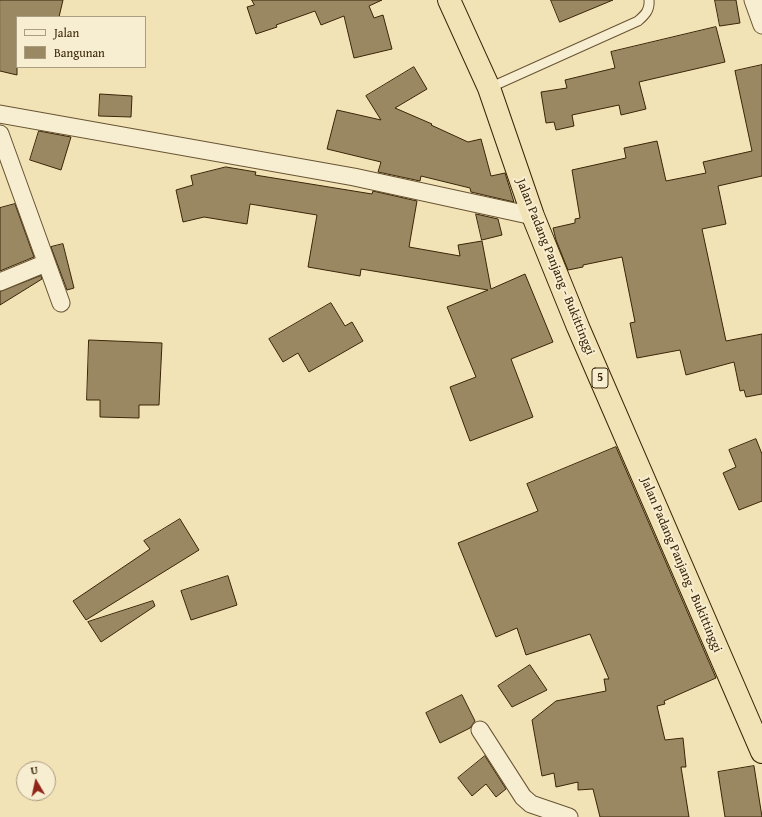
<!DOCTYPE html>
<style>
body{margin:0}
#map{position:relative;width:762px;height:817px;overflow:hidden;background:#f2e3b7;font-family:"Gentium Book Plus",serif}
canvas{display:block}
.legend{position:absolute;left:16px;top:16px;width:130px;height:52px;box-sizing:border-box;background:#f7edd0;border:1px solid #ab9d80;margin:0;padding:5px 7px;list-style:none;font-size:12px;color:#3a2507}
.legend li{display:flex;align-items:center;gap:8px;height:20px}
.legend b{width:20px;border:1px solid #ab9d80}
.north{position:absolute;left:16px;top:761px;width:40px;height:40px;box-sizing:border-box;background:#f7edd0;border:1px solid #ab9d80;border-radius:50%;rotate:351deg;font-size:11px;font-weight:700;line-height:16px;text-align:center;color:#3a2507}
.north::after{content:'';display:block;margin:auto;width:14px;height:18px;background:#8f2418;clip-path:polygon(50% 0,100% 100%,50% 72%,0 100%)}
</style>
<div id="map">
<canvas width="762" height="817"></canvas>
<ul class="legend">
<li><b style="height:5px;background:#f7edd0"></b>Jalan</li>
<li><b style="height:11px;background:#9a8863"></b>Bangunan</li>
</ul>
<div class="north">U</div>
</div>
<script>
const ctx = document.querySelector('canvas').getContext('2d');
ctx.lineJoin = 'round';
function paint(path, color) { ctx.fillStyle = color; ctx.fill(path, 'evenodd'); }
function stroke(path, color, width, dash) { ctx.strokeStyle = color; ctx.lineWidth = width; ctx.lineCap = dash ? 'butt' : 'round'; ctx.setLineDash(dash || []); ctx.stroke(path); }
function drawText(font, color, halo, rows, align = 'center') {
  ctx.font = font + ' "Gentium Book Plus",serif'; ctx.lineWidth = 4; ctx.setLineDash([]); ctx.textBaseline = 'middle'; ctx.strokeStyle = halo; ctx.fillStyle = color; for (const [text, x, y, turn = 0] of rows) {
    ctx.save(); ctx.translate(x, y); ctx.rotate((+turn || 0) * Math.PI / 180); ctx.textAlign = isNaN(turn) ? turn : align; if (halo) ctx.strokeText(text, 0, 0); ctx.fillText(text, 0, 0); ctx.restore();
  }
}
const building = new Path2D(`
 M0,0H63L59,17H17V75L0,71Z
 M252,0H382L369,6L374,18L383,15L392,49L354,58L344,16L321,25L315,11L276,25L277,27L256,34L247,7L254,5Z
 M551,0H613L560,22Z
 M715,0H736L740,23L720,26Z
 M716,27L725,62L639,82L646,109L621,115L619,105L572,115L574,126L556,130L554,122L546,123L541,92L567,88L565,80L615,68L611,52Z
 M762,65V176L718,186L726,224L702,229L726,341L762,334V394L746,397L744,390L740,391L734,362L686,375L680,350L637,358L630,323L635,322L622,257L583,265V267L568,270L556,240L553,228L575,223V219L580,218L572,170L626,158L624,148L657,141L666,181L706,173L703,162L752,151L735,71Z
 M414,67L427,89L395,108L432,124L431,125L468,142L481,139L491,176L505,173L514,202L471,192L470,188L421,176L420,181L378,172L381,162L327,149L337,110L381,120L366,96Z
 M100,94L132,96L131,117L99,116Z
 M39,131L71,137L61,170L30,160Z
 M226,167L256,172L255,175L372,194L373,191L417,201L409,247L460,256L458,245L482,241L491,289L525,274L553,342L511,359L533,417L470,441L450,387L476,377L447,307L488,290L361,269L360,276L308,267L317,215L250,204L247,224L204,217L183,222L176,190L193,185L191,176Z
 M15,204L34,257L0,271V208Z
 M476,214L498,219L502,235L482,240Z
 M63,244L74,288L67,290L51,247Z
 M41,276L42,279L0,305V292Z
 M331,303L345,326L352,322L363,341L309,372L298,353L283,362L269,339Z
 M89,340L162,343L159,405H139V418L100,417V400H87Z
 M756,439L762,454V501L739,510L723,473L736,467L729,450Z
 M616,447L716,678L664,701L665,704L657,706L665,740L683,738L686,767H681L689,817H600L593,789L578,790V782L556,787L554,773L542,776L532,720L556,701L606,691L604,679H609L590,634L526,655L517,628L496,637L458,543L538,511L527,484Z
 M180,519L199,550L86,620L73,601L150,549L144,541Z
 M228,576L237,605L191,620L181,591Z
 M153,601L155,606L101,642L88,622Z
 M530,665L547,690L512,707L498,686Z
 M462,695L475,721L470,728L440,743L426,713Z
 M485,756L506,789L496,797L486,784L472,796L458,778Z
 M754,766L762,817H725L718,772Z`);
const lane = new Path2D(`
 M489,88L638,21C645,15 650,10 649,0`);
const street = new Path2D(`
 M753,0L762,25
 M0,114L354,177L533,216
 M0,134L61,303
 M0,282L46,263
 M480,730L523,797L531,804L569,817`);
const highway = new Path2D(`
 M449,0L489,88L533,216L578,327L762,752`);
const shields = [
 [600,378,16]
];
const shieldNames = [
 ["5",600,378]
];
const streetNames = [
 ["Jalan Padang Panjang - Bukittinggi",555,267,68],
 ["Jalan Padang Panjang - Bukittinggi",681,565,67]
];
paint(building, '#9a8863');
stroke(building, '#3a2507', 1);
stroke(lane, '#685433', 11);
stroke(street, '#685433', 19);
stroke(highway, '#3a2507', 24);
stroke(lane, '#f7edd0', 9);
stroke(street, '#f7edd0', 17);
stroke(highway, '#f2e3b7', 22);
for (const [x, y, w] of shields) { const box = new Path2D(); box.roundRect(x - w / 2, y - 10, w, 20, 3); ctx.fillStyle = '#f7edd0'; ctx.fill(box); stroke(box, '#3a2507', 1); }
drawText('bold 12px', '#3a2507', null, shieldNames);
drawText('13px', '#3a2507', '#f7edd0', streetNames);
</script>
